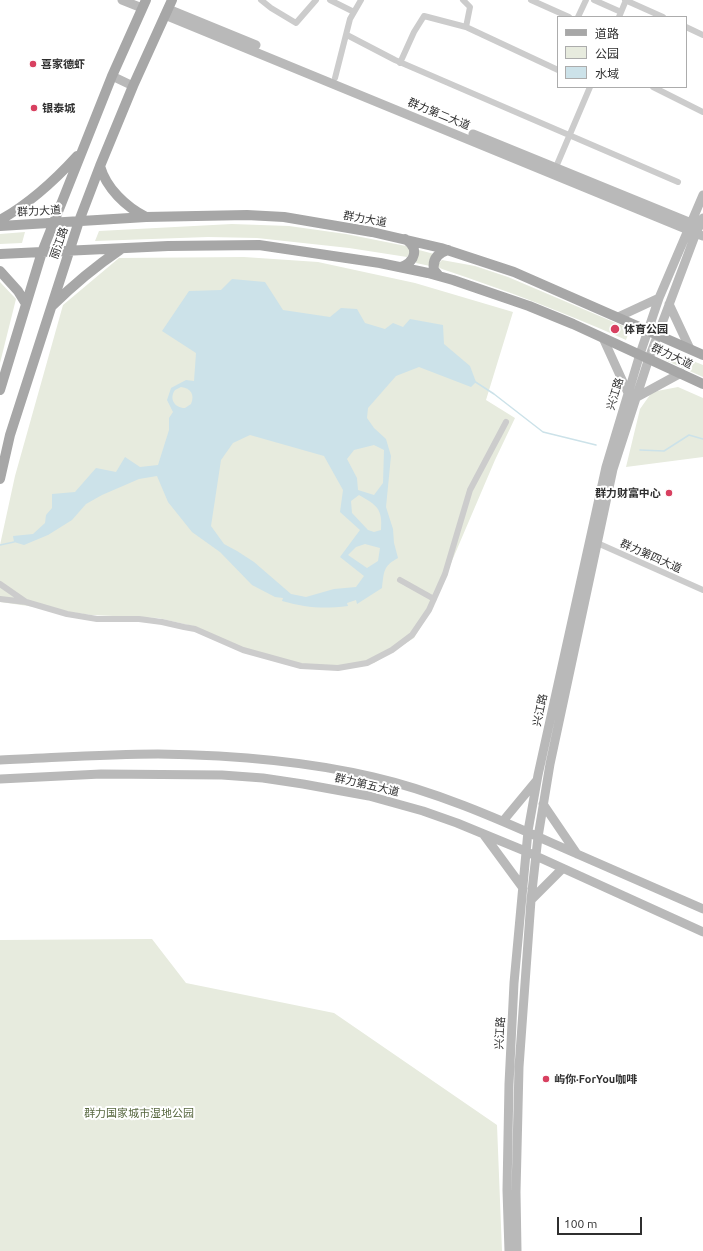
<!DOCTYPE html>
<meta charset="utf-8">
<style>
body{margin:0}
#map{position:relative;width:703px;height:1251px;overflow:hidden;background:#fff;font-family:Ubuntu,"Noto Sans SC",sans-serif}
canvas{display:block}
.legend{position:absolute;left:557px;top:16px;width:130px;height:72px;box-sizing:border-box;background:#fff;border:1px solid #acacac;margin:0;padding:5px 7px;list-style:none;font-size:12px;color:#2f2f2f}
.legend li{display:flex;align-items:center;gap:8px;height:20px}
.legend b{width:20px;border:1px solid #acacac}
.scale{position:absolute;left:557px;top:1217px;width:85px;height:18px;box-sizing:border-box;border:2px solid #2f2f2f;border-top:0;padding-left:5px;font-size:12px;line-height:14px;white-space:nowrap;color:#2f2f2f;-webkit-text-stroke:3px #fff;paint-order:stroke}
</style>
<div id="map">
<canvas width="703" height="1251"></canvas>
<ul class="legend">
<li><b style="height:5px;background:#a7a7a7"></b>道路</li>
<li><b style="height:11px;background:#e7ebde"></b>公园</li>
<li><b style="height:11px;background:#cce2e9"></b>水域</li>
</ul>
<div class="scale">100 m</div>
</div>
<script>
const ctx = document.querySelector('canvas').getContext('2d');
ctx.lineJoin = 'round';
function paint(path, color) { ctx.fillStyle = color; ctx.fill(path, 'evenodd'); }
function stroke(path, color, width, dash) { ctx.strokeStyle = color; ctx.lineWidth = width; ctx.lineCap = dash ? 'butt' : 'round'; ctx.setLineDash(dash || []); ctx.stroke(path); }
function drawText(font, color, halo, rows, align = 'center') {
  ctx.font = font + ' Ubuntu,"Noto Sans SC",sans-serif'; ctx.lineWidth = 4; ctx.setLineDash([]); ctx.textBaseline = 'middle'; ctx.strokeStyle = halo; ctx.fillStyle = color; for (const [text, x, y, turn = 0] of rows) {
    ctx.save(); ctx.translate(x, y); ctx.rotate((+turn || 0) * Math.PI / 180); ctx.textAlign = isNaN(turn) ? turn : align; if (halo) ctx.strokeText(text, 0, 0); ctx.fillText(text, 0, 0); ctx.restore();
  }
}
const green = new Path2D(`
 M232,224L289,226L346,234L406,246L410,249V252L407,257L349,248L257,238L208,237L95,241L99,231Z
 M25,232L22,243L0,244V234Z
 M419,250L434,254L430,266L416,263Z
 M244,257L318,262L415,283L513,312L486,400L515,418L495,460L431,610L414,638L374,663L340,670L291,663L237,650L193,626L158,618L91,615L0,602V545L15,476L63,305L119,258Z
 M442,260L475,266L508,277L630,329L626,340C566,313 505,290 442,269L438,267L439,263Z
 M0,282L16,299L0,363Z
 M668,351L703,365V377L665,360Z
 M678,387L703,398V457L626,467L640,409L652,392Z
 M152,939L186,983L334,1013L497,1125L502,1251H0V940Z`);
const water = new Path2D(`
 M232,279L265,282L283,310L330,317L341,308L357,309L365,323L385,329L393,323L403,327L410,319L443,325L444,344L470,366L476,382L471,387L419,367L396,376L368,408L367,418L374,428L386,439L391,456L386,507L393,529L394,543L398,558C383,566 384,572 382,588L357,604L356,600L347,603L348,606C323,609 307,608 282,601L283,598L275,597L252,585L220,552L192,532L168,502L157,476L139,479L102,495L86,504L72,520L48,535L24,545L14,542L13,536L33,534L45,523L46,515L52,508V494L75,492L96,468L116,472L125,457L140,467L158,465L169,430V418L173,412L167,400L171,388L186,380L194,381L196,353L162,331L189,291L221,290ZM181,387C191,388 195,395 191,404L185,408C174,408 169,398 175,390ZM250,435L324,456L343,490L340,512L360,530L340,557L364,576L356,587L334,589L306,597L291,594L254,562L237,551L224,544L211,526L221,460L233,443ZM374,445L384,450L383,483L374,495L358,490L357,478L347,459L354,450ZM359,495C376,505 383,508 381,530L374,532L368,530L352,513L351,501ZM365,544L380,548L378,561L367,568L348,555L356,547Z`);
const stream = new Path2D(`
 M474,381L494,394L543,432L596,445
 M640,450L664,451L689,435L703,439
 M0,545L14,542`);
const street = new Path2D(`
 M261,0L271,8L296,23L316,0
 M330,0L354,12
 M531,0L569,17
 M594,0L621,12
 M625,0L663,17
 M578,17L586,0
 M619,17L626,0
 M466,27L558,70
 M686,27L703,35
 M347,35L395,60L678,182
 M400,63L414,32L424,16L466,27L470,7L463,0
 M335,78L350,19L361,0
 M653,87L703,112
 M556,167L590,87
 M595,542L703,590
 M400,580L434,599
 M0,584L26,602L0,599
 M26,602L67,614L97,619H139L162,622L184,627L195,629L243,650L301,666L338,668L367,663L392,650L412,635L429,610L445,574L470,490L506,422`);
const secondary = new Path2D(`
 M122,0L142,8
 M168,9L256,45
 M165,15L703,236
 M112,76L133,86
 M473,134L696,225
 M669,304L690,349
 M618,317L659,298
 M603,338L628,393
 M637,397L681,373
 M0,760C52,758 105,754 158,754C230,755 302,760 373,777C434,791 494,817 552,843C602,865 653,887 703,909
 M0,779L101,774L222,775L263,778L303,784L369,796L423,811L457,823L525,851L703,932
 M543,804L577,854
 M503,821L537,780
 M484,835L523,888
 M531,900L562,869
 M509,1251L507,1190L509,1084L514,983L528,831L538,775L606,467L640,354L659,298L703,195
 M517,1251L516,1192L519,1067L531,900L538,837L550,764L613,469L649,358L696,233L703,218`);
const primary = new Path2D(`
 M100,166C106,188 126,207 146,217
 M0,220C27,205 56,179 77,156
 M0,226L146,217L247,215L284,217L372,232L441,248L514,272L703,355
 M0,254L168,246L259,245L380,263L428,273L453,280L529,306L573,324L703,384
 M401,267C415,262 420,248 405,239
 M0,271L18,291L26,304
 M439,276L434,270C432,259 438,253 448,250
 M52,306C73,285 96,266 121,249
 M0,390L42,252L112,76L146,0
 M0,479L10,435L79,221L100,166L133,86L172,0`);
const markers = [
 [33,64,4,"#d84060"],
 [34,108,4,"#d84060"],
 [615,329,5,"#d84060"],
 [669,493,4,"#d84060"],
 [546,1079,4,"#d84060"]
];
const poiNames = [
 ["喜家德虾",41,64],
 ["银泰城",42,108],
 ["体育公园",624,329],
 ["群力财富中心",661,493,"right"],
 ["屿你·ForYou咖啡",554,1079]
];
const streetNames = [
 ["群力第二大道",439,114,22],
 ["群力大道",39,211,-3],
 ["群力大道",365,219,10],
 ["丽江路",59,243,-71],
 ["群力大道",672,356,25],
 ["兴江路",615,394,-73],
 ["群力第四大道",651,556,24],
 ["兴江路",540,710,-78],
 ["群力第五大道",367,785,13],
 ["兴江路",500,1033,-87]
];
const parkNames = [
 ["群力国家城市湿地公园",139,1113]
];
paint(green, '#e7ebde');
paint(water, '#cce2e9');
stroke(stream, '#cce2e9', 1.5);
stroke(street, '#ccc', 6);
stroke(secondary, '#b9b9b9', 9);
stroke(primary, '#a7a7a7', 10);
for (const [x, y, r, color] of markers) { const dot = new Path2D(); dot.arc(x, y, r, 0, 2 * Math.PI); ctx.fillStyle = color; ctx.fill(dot); stroke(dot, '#fff', 1.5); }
drawText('bold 11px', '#2f2f2f', '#fff', poiNames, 'left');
drawText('11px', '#2f2f2f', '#fff', streetNames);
drawText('11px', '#586840', '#fff', parkNames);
</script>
